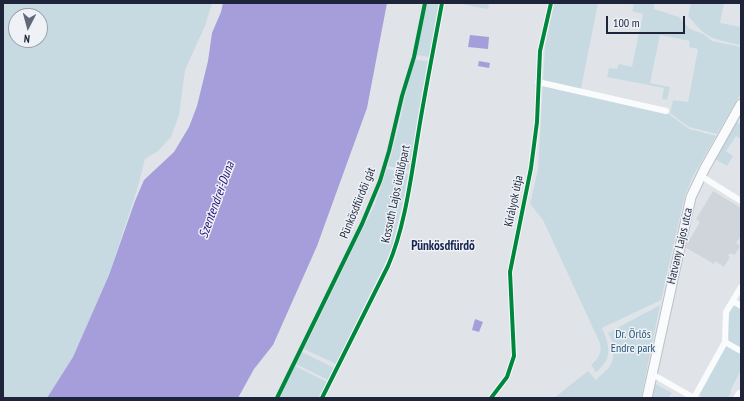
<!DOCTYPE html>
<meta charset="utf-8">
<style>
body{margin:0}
#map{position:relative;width:744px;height:401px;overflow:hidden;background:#e0e4e8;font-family:"PT Sans Narrow",sans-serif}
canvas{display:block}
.frame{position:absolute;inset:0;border:4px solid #1e253b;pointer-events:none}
.north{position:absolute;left:8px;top:8px;width:40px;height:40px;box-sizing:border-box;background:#eef2f7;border:1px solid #9ba0ac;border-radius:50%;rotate:186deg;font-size:11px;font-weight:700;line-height:16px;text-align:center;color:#1e253b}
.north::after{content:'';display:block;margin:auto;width:14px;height:18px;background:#626878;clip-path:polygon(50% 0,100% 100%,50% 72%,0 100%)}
.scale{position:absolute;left:606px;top:16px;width:79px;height:18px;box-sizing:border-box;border:2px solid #1e253b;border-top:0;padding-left:5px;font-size:12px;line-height:14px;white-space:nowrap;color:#1e253b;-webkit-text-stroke:3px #eef2f7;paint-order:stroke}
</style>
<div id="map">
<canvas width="744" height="401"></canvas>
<div class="frame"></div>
<div class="north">N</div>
<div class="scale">100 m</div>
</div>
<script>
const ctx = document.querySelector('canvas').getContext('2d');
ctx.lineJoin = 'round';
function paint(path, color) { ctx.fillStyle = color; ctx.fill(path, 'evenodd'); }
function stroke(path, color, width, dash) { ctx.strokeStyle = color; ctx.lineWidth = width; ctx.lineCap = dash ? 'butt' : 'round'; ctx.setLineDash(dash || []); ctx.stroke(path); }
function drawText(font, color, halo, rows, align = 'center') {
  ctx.font = font + ' "PT Sans Narrow",sans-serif'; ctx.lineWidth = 3; ctx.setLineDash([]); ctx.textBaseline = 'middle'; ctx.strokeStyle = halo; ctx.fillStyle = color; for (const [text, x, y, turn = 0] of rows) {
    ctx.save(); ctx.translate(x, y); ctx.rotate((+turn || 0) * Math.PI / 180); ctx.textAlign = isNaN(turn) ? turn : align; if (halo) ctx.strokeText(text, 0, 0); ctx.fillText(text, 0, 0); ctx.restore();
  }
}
const built = new Path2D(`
 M713,191L741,208V236L736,243L740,246L735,255L730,253L728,256L730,257L724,267L715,261L714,264L685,247L700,222L696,219Z`);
const green = new Path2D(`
 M3,3H212L205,26L185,70L179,115L171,137L158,151L145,159L137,190L109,275L73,357L47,398H3ZM16,16H40V40H16Z
 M427,3H439L430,57L416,55Z
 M457,3H489L488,9Z
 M554,3H598L580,94L666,112L689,129L716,136L693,176L685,195L661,300L602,328C610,347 613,358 596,372L591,365C599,358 603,351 599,341L543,220L530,204L538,170L545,47Z
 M626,3H654V9L679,17L690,29L703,34L712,41L741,47V93L717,134L689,127L670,113L673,100L688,102L698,49L689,47L690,41L660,35L650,83L670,87L667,100L662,99L664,88L607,77L609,68L617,69L619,64L632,67L643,14L632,11L634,5Z
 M691,3H724L720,23L741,27V45C713,39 707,39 688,16Z
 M415,60L429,61L410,171L388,166L397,134L412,66Z
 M737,122L741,125V139L736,136L726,151L733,156L727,166L715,159Z
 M387,169L409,174L392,249L336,364L304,349L375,204Z
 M660,305L641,398H554L588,371L596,380C600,375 607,371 610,366C616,355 614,343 608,333Z
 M736,305L741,308L740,317L741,370L730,391L731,392L728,398H704L698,394L728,341L729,339L727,338C728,326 725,311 736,305Z
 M302,352L334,368L328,380L296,364Z
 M295,366L327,382L319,398H280Z
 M654,383L672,393L668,398H651Z`);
const water = new Path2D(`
 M223,3H387L367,108L317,246L273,345L254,369L238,398H47L73,357L109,275L135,201L144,180L174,152L189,127L197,106L208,61L212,33L221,12Z
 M470,35L489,37L488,49L468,47Z
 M479,61L490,63L489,68L478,66Z
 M475,319L483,322L479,332L472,330Z`);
const street = new Path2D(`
 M538,82L666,111
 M701,176L741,201
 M733,301L741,306
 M725,342L739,350
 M652,374L694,398
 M322,398L388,266C405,227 411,177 418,135C425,91 434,47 442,3
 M491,398L507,377L514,356L510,272L531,168L537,122L540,51L551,3
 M694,398L725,342L726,312L741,287
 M736,398L739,393L741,394`);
const secondary = new Path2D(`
 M647,398L691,197L705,168L741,104`);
const cycleway = new Path2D(`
 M277,398L362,224L380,181L389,151L402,96L414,57L425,3
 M322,398L388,266C405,227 411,177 418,135C425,91 434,47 442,3
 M491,398L507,377L514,356L510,272L531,168L537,122L540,51L551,3`);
const streetNames = [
 ["Kossuth Lajos üdülőpart",396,194,-78],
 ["Királyok útja",514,201,-78],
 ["Pünkösdfürdői gát",358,203,-68],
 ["Hatvany Lajos utca",680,246,-77]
];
const parkNames = [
 ["Dr. Örlős",633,335],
 ["Endre park",633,349]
];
const waterNames = [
 ["Szentendrei-Duna",217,200,-70]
];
const neighbourhoodNames = [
 ["Pünkösdfürdő",443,246]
];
paint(built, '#cfd5db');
paint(green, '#c7dae2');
paint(water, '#a69ddb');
stroke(secondary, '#bcc0c7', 11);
stroke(street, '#fafbfc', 6);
stroke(secondary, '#fafbfc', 9);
stroke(cycleway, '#00873e', 4);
drawText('12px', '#1e253b', '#eef2f7', streetNames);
drawText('12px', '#255575', '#eef2f7', parkNames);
drawText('italic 13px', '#26137b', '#eef2f7', waterNames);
drawText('bold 13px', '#18254e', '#eef2f7', neighbourhoodNames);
</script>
